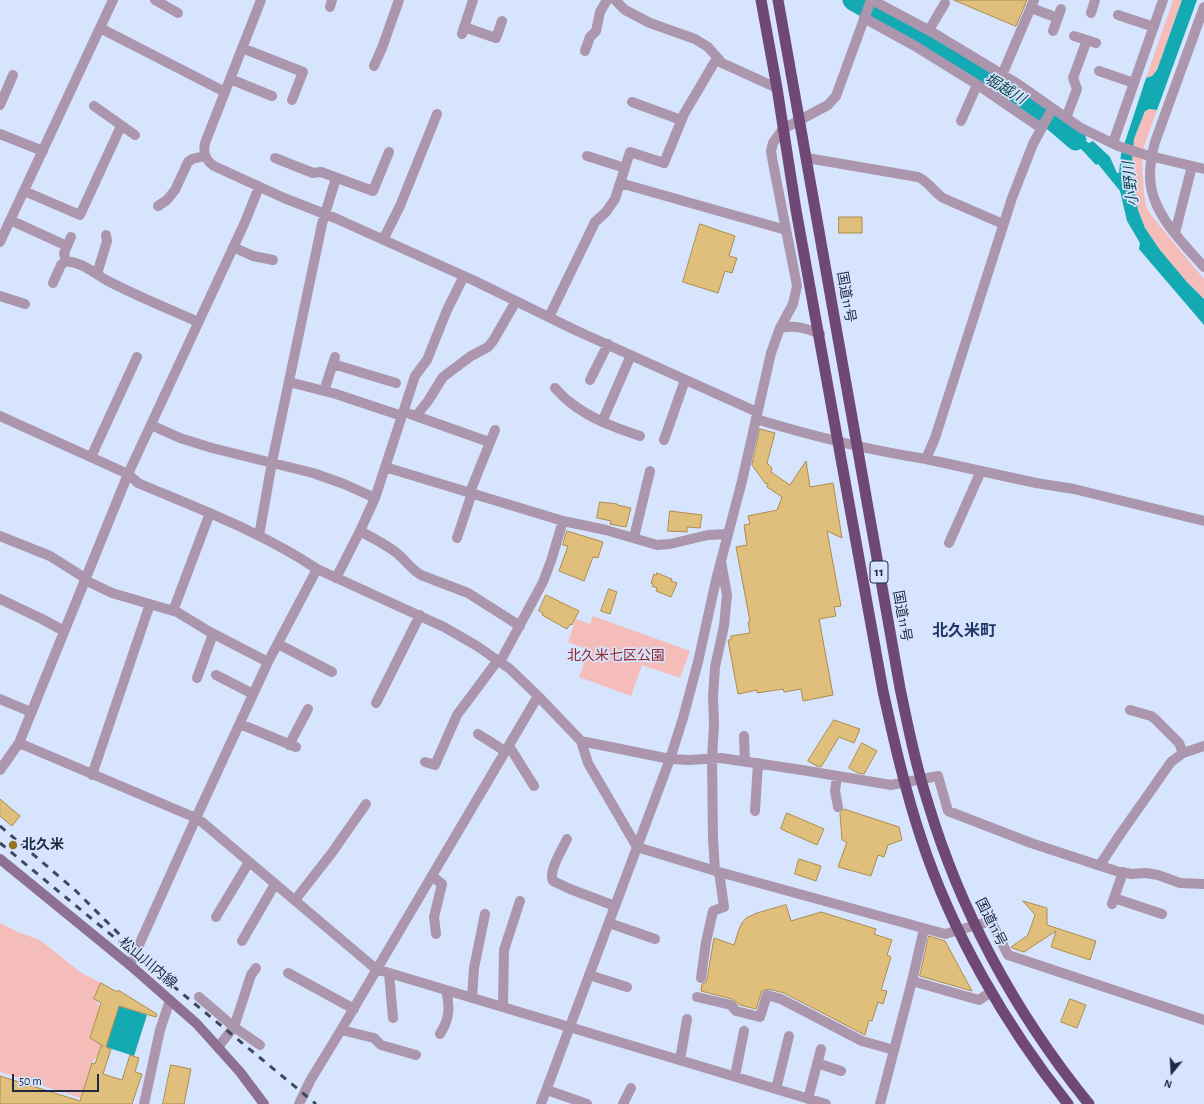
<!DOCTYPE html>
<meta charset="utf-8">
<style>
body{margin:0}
#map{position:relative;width:1204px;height:1104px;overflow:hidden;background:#d7e4fd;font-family:"Alegreya Sans",sans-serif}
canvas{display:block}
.north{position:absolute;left:1152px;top:1052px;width:40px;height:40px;-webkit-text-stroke:3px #d7e4fd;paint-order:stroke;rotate:198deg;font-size:11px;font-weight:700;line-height:16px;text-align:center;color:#1e2a41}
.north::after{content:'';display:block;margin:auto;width:14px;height:18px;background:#1e2a41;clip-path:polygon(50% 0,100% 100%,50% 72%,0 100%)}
.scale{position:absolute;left:12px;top:1074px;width:87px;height:18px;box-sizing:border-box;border:2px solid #1e2a41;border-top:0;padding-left:5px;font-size:12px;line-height:14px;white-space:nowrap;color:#1e2a41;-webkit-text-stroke:3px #d7e4fd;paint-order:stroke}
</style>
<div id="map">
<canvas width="1204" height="1104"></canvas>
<div class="north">N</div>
<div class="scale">50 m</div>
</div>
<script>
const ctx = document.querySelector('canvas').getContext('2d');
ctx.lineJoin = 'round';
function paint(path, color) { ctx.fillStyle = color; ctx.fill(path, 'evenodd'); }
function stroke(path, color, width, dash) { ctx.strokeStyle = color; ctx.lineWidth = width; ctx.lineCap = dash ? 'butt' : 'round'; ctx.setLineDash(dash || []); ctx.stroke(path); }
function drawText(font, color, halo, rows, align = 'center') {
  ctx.font = font + ' "Alegreya Sans","Noto Sans JP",sans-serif'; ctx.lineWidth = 3.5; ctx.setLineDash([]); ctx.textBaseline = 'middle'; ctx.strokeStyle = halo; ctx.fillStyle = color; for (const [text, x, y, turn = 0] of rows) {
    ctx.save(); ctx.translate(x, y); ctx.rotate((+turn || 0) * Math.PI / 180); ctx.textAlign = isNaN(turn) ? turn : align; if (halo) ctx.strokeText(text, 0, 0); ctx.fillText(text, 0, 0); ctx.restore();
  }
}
const green = new Path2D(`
 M1173,0H1182L1157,70L1152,76L1146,78Z
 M1150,109L1157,110L1144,146L1142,162L1144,194L1147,209L1159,225L1204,279V299L1186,281L1160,250L1145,228L1138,210L1131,172L1134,139L1145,111Z
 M593,616L690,651L680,678L642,665L631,696L579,677L589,650L568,642L576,619L590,624Z
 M0,923L18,932L40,940L80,972L101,983L94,999L100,1007L90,1037L101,1045L99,1053L92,1063L81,1098L0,1072Z`);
const water = new Path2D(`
 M1182,0H1197L1157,110L1150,109L1145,111L1134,139L1131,172L1138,210L1145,228L1160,250L1186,281L1204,299V325L1139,249L1140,243L1127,221L1120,191L1098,164L1096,165L1056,122L1089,143L1093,141L1110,157L1117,173H1119L1121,154L1146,78L1152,76L1157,70Z
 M119,1006L147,1015L134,1056L106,1047Z`);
const river = new Path2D(`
 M853,0L912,33L1024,99L1055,122L1076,140`);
const building = new Path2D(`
 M954,0H1027L1016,26Z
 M839,217H862V233H839Z
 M700,224L735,236L729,256L737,258L732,273L725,271L718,293L683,282Z
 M760,429L775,433L767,463L772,468L771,472L790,485L806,461L810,487L833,483L842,538L827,531L841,606L834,607L836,616L819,619L833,695L803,701L801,689L784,692L783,689L757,693V690L738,694L728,640H731V636L750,633L748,622L750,621L736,547L747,545L744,525L750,524L748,516L777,510L782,497L767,487L768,484L765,483L752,465Z
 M600,502L617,504V505L631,508L626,527L610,524L611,521L597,518Z
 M670,511L702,515L700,528L687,527V532L668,531Z
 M567,531L603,542L598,558L593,557L584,581L559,571L568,546L563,545Z
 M657,573L672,579L671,581L677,583L671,597L656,591L657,588L652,586L653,584L651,583L654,574L656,575Z
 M609,589L617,592L610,614L601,611Z
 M546,595L579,611L572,625L570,624L567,629L542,615L543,613L539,611Z
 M834,720L860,729L854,743L839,737L821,767L817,766L808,761Z
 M862,743L877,751L864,774L858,773L849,768Z
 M0,799L20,816L12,826L0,816Z
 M844,809L899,827L902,840L888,845L884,857L878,855L871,876L838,867L847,842L842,840L840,813Z
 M787,813L824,829L817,845L781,829Z
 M799,859L821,866L816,881L795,874Z
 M1023,901L1047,908V925L1096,941L1090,960L1051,947L1056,931L1024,952L1012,948L1011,947L1028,935L1035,915Z
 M786,905L791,921L821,912L876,929L874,934L892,940L887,955L891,957L881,990L887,991L883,1004L878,1002L872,1021L869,1020L865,1035L784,993L769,989L762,991L756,1009L740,1005L732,999L701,991L702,984L706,982L707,979L714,938L734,945L739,929L742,923L746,918L757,913Z
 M929,936L945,941L972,991L920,976Z
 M101,983L117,992L118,990L157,1014L156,1017L119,1006L106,1047L111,1049L103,1074L122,1080L130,1055L139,1058L135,1072L142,1074L132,1104H0V1076L80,1101L92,1063L95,1064L101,1046H103L90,1038L101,1003L94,999Z
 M1070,999L1086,1005L1077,1028L1061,1022Z
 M171,1065L191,1069L184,1104H163Z`);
const minor = new Path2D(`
 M155,0L178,13
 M261,0L205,143C203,153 205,160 214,166L284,198L335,218L475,281L575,330L757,412
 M615,0L625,10L650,23L695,39L708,47L722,63L777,88
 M872,0L932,32L1018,84L1081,128L1118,146L1146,155L1204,169
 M330,7L332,0
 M1204,7L1155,142C1152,153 1150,164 1150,176C1150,212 1182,242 1204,267
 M1031,8L1058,18
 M1091,13L1095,0
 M1118,15L1154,27
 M864,18L915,46L981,87L1041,128
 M464,27L496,38L502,21
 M100,28L225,92
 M929,30L945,3
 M1053,31L1061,9
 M462,34L473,0
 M1074,36L1096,43
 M242,48L303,72L292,100
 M585,51L590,37L596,31L600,12L607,0
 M374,66L382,48L399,0
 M1099,71L1134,83
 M1002,75L1034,0
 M230,79L272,96
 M632,102L681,120
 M0,105L13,75
 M94,106L135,135
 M1066,118L1077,89L1073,78L1087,40
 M961,121L977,85
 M0,134L43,151
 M1113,143L1163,0
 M587,156L625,168
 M275,158L313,173L321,172L373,191L389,152
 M807,158L918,177C929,182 933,191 943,198L1003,224
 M620,183L786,230
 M24,191L80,215L121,126
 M158,206L167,200L175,190L188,162L192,159L205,156
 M10,220L67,246
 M1175,233L1192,166
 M383,240L400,206L437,114
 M0,242L113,0
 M233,247L253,256L273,260
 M66,261L64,253L71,237
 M97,274L107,241L106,235
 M53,283L61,265L66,261C85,263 94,274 110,282C139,297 169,309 198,322
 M0,296L25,304
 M549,317L595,222L606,212L615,199L630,152L664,163L684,114L717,58
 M780,328C796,325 805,328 820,334
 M333,364L396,383
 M590,380L608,344
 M289,382L336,394L402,416
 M555,388C560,393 565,399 571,403C591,419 616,428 640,436
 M324,391L335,357
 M410,414L489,442
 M0,416L128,474L138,483C199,509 262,532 317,569L444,627L477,646L510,669L538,696L581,741L588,763L637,847L719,872L945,934L991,921L1008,955L1204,1020
 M416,416L428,401L443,377L471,356L488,347L493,341L516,301
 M756,419C812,436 868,450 926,459L935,438L1012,198L1033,144L1052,109
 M602,422L631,355
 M151,425L180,438L212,448L313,473L344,484L375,498
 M664,440L685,380
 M91,457L137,357
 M926,459L1036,483L1074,489L1204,521
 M385,467L563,521L606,530L657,545L670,544L708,535L728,534
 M470,492L495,430
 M360,531C373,538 387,545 398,554C406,561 412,570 421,575L468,593L520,626
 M0,536L50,556L85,578L91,583L112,593L177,612L210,632L268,662
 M259,536L272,462L322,224L336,178
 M634,537L650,471
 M457,538L472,493
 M949,543L981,471
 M336,578L360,531L375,498L415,376L427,360L447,310L464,276
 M0,599L42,619L64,631
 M173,611L210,513
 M278,644L332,672
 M500,662L543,582L551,561L563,521
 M216,675L253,694
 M197,678L213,634
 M0,699L31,712
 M376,703L420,615
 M1130,710L1151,716L1155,719L1179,743L1183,753
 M240,724L296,747
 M478,734L505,751
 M744,736L745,762
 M581,741L670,759L689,760L721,758L802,770L891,785L938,776L948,811L1031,843L1119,872L1132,874L1146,873L1158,875L1180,883L1204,884
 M19,743L196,818L202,822L376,969L826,1104
 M289,745L308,709
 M509,746L534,786
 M425,762L435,765L457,715L498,660
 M0,770L19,743L128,474L245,222L259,187
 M92,775L150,604
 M837,776L835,791L838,807
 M755,811L758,763
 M567,839C562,850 548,871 553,881L570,889L615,906
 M1100,865L1119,836L1171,762L1183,753L1204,746
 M715,871L713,838L712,759L714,724L713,696L715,667L724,626L727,595L721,562
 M432,876L442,884L434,917L436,934
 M1114,898L1162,914
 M295,900L331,854L366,804
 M1112,904L1123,872
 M216,917L249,862
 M609,923L655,939
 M242,941L275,884
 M130,965L196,818L268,662L317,569
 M288,973L354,1009
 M389,973L393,1018
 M589,975L627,987
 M701,978L706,942L713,911L724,907L719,872
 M912,981L979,1000L991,992
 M199,997L234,1027L260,1045
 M697,997L731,1005L736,1011L760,1017L767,995L781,999L862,1041L894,1050
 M472,998L474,968L485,914
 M503,1007L504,950L520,901
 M341,1030L374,1038L381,1045L416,1055
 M440,1034C450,1018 450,1008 446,990
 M218,1047L234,1027L251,975L256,968
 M680,1060L687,1019
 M817,1063L841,1071
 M735,1076L744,1031
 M776,1089L789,1036
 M547,1090L587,1104
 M808,1099L821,1049
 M144,1104L160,1030L170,1000
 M299,1104L310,1081L341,1030L538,696
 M623,1104L631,1088
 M880,1104L912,981L924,929`);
const tertiary = new Path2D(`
 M541,1104L670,759L683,718L698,662L716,580L742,481L771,353L780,328L793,304L797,286L773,163L771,151L773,143L783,129L828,105L836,96L871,0`);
const secondary = new Path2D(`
 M0,859L130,965L197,1024L240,1072L264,1104`);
const trunk = new Path2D(`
 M761,0L777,88L796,210L883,691C894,741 905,790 921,838C952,933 1006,1026 1068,1104
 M778,0L900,688C908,727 916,766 928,803C961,913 1017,1015 1089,1104`);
const rail = new Path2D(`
 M0,826L76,891L121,936
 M0,843L316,1104`);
const markers = [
 [13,845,5,"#9a7520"]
];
const shields = [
 [879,572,18]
];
const shieldNames = [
 ["11",879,572]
];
const streetNames = [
 ["国道11号",846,297,80],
 ["国道11号",902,616,80],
 ["国道11号",991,922,63],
 ["松山川内線",148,963,40]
];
const parkNames = [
 ["北久米七区公園",616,656]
];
const poiNames = [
 ["北久米",22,845]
];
const waterNames = [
 ["堀越川",1005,89,31],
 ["小野川",1131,184,-96]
];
const quarterNames = [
 ["北久米町",964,631]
];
paint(green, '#f5bdb9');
paint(water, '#14aab4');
stroke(river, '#14aab4', 21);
paint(building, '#e0bf7d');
stroke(building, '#ac8c4b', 1);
stroke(minor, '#ab96ad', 10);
stroke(tertiary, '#ab96ad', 10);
stroke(secondary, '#8e7092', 10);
stroke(trunk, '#704875', 11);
stroke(rail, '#3d4960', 3, [7, 7]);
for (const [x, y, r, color] of markers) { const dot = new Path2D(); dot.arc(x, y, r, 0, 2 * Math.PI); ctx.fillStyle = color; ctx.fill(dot); stroke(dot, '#d7e4fd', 1.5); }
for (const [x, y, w] of shields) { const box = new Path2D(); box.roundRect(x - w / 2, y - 11, w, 22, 3); ctx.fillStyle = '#d7e4fd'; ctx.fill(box); stroke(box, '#1e2a41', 1); }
drawText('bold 13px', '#1e2a41', null, shieldNames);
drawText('14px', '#1e2a41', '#d7e4fd', streetNames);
drawText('14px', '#94292d', '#d7e4fd', parkNames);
drawText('bold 14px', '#1e2a41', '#d7e4fd', poiNames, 'left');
drawText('italic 15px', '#0d474c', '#d7e4fd', waterNames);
drawText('bold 16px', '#203869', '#d7e4fd', quarterNames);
</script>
